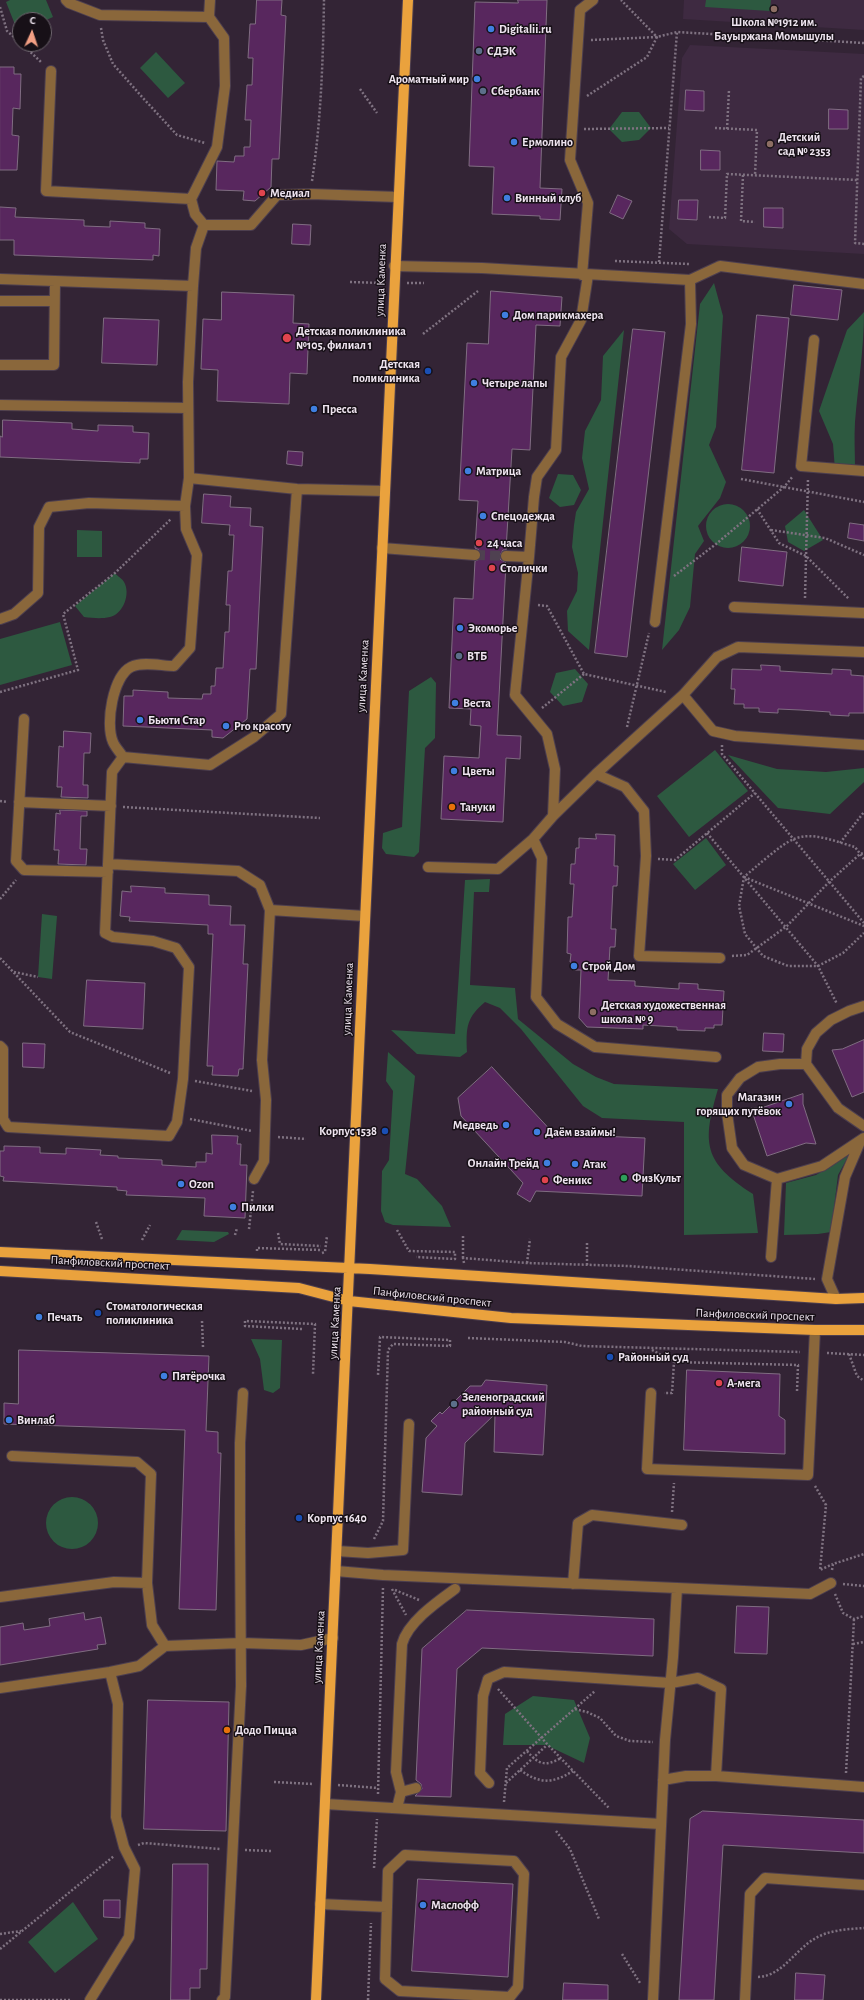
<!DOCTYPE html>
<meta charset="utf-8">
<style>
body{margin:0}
#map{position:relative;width:864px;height:2000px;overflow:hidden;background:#332435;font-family:"Alegreya Sans",sans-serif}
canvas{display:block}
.north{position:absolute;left:12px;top:12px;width:40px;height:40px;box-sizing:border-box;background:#171017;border:1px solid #6d656d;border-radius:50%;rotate:3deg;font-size:11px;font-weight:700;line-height:16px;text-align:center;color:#eee4ef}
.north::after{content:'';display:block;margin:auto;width:14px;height:18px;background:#f39f84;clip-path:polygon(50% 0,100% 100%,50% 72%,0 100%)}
</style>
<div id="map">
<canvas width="864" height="2000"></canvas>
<div class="north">С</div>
</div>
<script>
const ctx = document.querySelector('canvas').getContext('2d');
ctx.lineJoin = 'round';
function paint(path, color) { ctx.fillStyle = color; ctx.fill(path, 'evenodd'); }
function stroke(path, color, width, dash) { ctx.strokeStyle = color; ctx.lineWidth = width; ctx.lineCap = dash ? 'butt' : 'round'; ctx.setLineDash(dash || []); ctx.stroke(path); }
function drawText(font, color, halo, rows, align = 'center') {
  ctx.font = font + ' "Alegreya Sans",sans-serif'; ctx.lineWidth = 3; ctx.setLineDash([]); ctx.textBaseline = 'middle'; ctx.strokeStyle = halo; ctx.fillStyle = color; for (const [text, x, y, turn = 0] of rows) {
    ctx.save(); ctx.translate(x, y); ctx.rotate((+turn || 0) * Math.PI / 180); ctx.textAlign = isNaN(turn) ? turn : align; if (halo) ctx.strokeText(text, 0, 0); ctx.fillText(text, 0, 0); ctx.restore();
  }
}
const built = new Path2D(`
 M684,0H864V30L683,19Z
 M690,45L864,54V254L687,244L669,229L682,58Z`);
const green = new Path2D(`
 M10,0H46L53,17L44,21L20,20V31L18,32L6,2Z
 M706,0H771L770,11L705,7Z
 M156,52L185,83L168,98L140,68Z
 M622,112H639L651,128L639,140L622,142L609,129Z
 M714,283L723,316L716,427L709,445L726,482L720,498L698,526L704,541L695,554L690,607L679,630L662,650L700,304Z
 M864,312C864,349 858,385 855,422C854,438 855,453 855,469L835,470L833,444L819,411L847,330Z
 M624,330L589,650L568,631L567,611L577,591L578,573L572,547L574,525L576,512L589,489L582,458L585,431L601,400L603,356Z
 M558,474L573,475L581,490L574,505L560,507L549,498Z
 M706 526a22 22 0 1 1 44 0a22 22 0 1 1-44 0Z
 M804,510L823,540L804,551L788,542L785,526Z
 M77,530L102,531V557H77Z
 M115,573C117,576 123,579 124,582C131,594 123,614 110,617C101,619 93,618 84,617L75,606Z
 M60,622L72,665L0,685V639Z
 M575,669L588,684L582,702L563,706L550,692L556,673Z
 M431,677L436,683L435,738L425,748L419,852L414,857L386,854L382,848L383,833L402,827L409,691Z
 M715,750L748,791L689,837L657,796Z
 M728,755L777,769L826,772L864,768V782L830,814L778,808Z
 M706,838L726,865L695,890L673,864Z
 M490,879L489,892H474L470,985L515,988L518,1019L573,1064L596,1077L614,1084L718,1089C702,1143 703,1162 753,1194L758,1233L684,1235V1122L602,1118L583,1106L521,1029L500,1008L485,1002C466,1018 466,1028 467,1052L460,1057L417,1054L391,1030L455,1034L465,880Z
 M42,914L57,916L52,979L38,977Z
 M388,1052L415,1076L405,1174L417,1179L442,1206L451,1227L393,1225L385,1222L381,1211L382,1171L389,1160L393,1091L386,1081Z
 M849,1155L838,1175L831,1232L818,1234L784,1235L786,1183L816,1175Z
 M182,1230L228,1232L229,1234L214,1242L176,1240Z
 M251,1339L282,1340L280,1388L273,1393L264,1390L260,1359Z
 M46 1523a26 26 0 1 1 52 0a26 26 0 1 1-52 0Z
 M533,1696L574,1700L590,1738L584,1763L546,1745H503L505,1714Z
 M73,1902L98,1939L55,1973L28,1942Z`);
const building = new Path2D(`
 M257,0H282L281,15L286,16L279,159H272L271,187L255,201L243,200L244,191L216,190L217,161L234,162L235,156H244V147H250L251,120H245L247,85H252L253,58H248L250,24H255Z
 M518,0H547L540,188L562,189L560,220L540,219V216L492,214L494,167L469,166L475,2L518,3Z
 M0,67H14V74H21L20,109L13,108L12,135L19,136L17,170H0Z
 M686,90L704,91V111L685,110Z
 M829,109L848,110V129H829Z
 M701,150L720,151V170H701Z
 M618,195L632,201L623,219L610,213Z
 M679,200H698L697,220L678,219Z
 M0,207L16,208L15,217L84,220V226L110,227V221L145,223V228L160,229L159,256L153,255V260L14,255V240H0Z
 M764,208H783V228L764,227Z
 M293,224L311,225L310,245L292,244Z
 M794,285L842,290L838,320L791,315Z
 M491,291L562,297L560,326L536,325L530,450L512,449L506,550H503L500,555V559L506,563L497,735L521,736L520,759L506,758L503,822L441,819L444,756L479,758L481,726L470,725L471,709L449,708L454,598L473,599L475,561L480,559L481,555L479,550L475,548L478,501L459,500L467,343L488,344Z
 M222,292L294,295L293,323L309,324L307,374L290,373L289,404L217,401L218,370L201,369L203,319L221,320Z
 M757,315L789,318L774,473L742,470Z
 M104,318L159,320L157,365L102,363Z
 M633,329L665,332L627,657L595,653Z
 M3,420L72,423V429L98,431V425L133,426V432L149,433L148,459H140V463L0,457V436L2,437Z
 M288,451L303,452L302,466L287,464Z
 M204,494L231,496L230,507L251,508L250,526L263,527L256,669H250L247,719L223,738L212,737V730L123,726L124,696H133V690L168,692V698L202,699L203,694H211V686H215L216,668H223L225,632H229L230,605H226L228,571H232L234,535H229L230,525L202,523Z
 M850,523L864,525V541L848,538Z
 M742,547L787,552L783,586L739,581Z
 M761,665L780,666V671L832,674V669L851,670V675L864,676V713H849V716L830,715V712L800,710L778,709V713L759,712V708H744V704H734L735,689H731L732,669L761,670Z
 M64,731L91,733L90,753H84L83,785H88V798L61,797L62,787H57L59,746L63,747Z
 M60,810L87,811V816H81L80,849H87L86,865L58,864L59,850H54L56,813L60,814Z
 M596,834L615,835L614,866H618L617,886H613L611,929H616L615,947H610L608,980L635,981V986L679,989V983L698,984V989L724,991L722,1025H714V1028H705V1031L677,1030V1027L643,1025V1029L587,1027L579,1018L581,970H573V963L570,962L571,954L567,953L568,917H572L574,884H570L571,864H575L576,848H579V838L596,839Z
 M131,886L165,888V893L209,895V905L231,906L230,925H245L243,964H248L243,1069H239L238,1076L212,1075L213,1066H207L213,934H208V925L129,921L130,917L120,916L122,891L131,892Z
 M87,980L145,983L143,1029L84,1026Z
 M764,1033L784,1034L783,1052L763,1051Z
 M864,1040V1092L852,1097L832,1050L842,1049Z
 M23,1043L45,1044L44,1068L23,1067Z
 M492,1067L554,1134L645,1138L642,1196L536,1191L530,1202L517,1194L523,1183L461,1116L458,1098Z
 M803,1094V1104L816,1144L806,1143L767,1156L751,1108H761Z
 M212,1135L238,1136L237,1144H241L240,1165H247L245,1218L204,1216L205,1198L126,1195L127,1191L117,1190V1187L3,1181L4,1177L0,1176V1151H4V1146L40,1147V1153L66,1154V1148L101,1150L100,1155L118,1156V1158L162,1160V1165L196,1167V1162H206V1153L212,1154Z
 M19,1350L209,1356L206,1431L218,1432V1453H221L216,1610L179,1609L185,1430L4,1424V1403L18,1404Z
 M687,1370L780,1374L779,1416L785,1420V1454L684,1450Z
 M486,1380L547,1385L543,1455L494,1452L495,1414L465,1443L462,1495L422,1492L426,1438L437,1426L431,1421L440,1412L442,1414L470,1386H481Z
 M737,1606L769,1607L767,1654L735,1653Z
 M467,1610L654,1619L653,1656L482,1648L457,1669L451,1797L415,1796L422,1789L421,1784L416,1780L422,1649Z
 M84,1613L85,1620L101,1617L106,1644L97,1645L98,1649L0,1665V1627L23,1623L24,1630L50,1626L49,1619Z
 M148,1700L229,1702L226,1831L144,1829Z
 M703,1811L864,1820V1853L723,1845L714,2000H679L690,1819Z
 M173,1864H208L207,1969H200V1988H190V2000H171Z
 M418,1879L513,1884L508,1977L412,1971Z
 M104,1900H120V1918L104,1917Z
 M796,1973L825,1975L823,2000H795Z
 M564,1983L608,1985V2000H563Z`);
const minorTunnel = new Path2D(`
 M475,555L506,556`);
const path = new Path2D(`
 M0,7L7,31L20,42
 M101,28L103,40L113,64L143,98L177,135L205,143
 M591,40L657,37L677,32L864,43
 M22,44L42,63
 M864,76L861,78L855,243L864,244
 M360,89L377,113
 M587,96L647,57L657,37L621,0
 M715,128L757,130L755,175
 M584,129L669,128
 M727,129L729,90
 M743,175L741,221L755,222
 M312,181C321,121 323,61 324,0
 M709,217L725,218L727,174L857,180
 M615,261L690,264
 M659,262L677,32
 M350,282L382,283
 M407,283H424
 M423,334L478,291
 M741,479L864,502
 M757,509L779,543L806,556L849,599
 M771,530L825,538L864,555
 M674,576L716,544L785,486L793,476
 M805,598L808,479
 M538,605L547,606L584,674L666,692
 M0,692L78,670L63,614L115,573L171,519
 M542,708L584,674
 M627,727L649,633
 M722,745V754L864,923
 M0,801L7,802
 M123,807L320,818
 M707,833L818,966L837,1004
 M840,843L864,812
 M658,859L675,860L755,793
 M864,859L855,847C837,842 812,831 794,839C781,844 756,867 744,877L739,906L745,934L763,956L788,966H818L843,953L864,933
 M744,877L864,926
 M0,899L16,880
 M732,956L747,955L787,926L829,882L860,854L864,853
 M0,958L70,1032L170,1073
 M14,972L38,977
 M195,1081L252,1091
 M190,1119L252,1131
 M278,1137L306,1139
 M96,1222L102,1239
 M249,1229L253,1191
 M397,1230L409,1251L455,1252V1259L416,1257
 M278,1233L280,1244L321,1246
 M235,1235L237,1228
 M142,1240L150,1225
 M257,1251V1248L321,1250
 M322,1253L325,1252L327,1236
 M463,1258V1234
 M464,1263L463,1258L527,1263L628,1266L815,1279
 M527,1263L530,1239
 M587,1265V1241
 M202,1321L203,1347
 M302,1329L245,1326V1321L315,1324L313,1374
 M468,1338L565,1342L582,1346L800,1352
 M652,1350L674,1362L672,1393H664
 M827,1353L864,1355
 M849,1354L857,1376L864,1381
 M674,1362L798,1365L797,1391
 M815,1486L826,1505L820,1570L833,1564
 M672,1512L674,1483
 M374,1539L383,1521L388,1350L393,1344L450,1346V1340L380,1337L378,1375
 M832,1570L833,1564L864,1554
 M843,1584L864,1586
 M392,1589L406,1615
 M395,1590L419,1600
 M835,1594L843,1613L854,1619L864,1616
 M853,1644L864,1642
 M498,1689L548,1745L609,1808
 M575,1709L587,1712L600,1718L616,1736L630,1741L653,1742
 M527,1751C538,1764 545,1767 561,1758
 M520,1770C540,1784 552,1784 573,1771
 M846,1773L854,1619
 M274,1782L313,1784
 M506,1783L547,1745
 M338,1785L378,1788
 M378,1794L383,1587
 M504,1802L507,1768L595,1691
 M556,1831L570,1849L599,1919
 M138,1845L144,1843L220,1849
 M245,1850L271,1851
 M374,1868L377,1819
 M0,1934L21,1931
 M0,1949L114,1856
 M622,1954L640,1983
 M758,1977C783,1976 795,1949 816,1938C829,1930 849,1929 864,1928
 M0,2000H72
 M368,2000L371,1923`);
const minor = new Path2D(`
 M66,0L69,3L100,15L209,17L210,0
 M51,71L46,191L191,199
 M204,225L195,214L191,199L217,147L225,86L224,38L209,17
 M394,266L482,268L690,280L720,266L864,284
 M582,275L588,203L570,160L580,10L593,0
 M0,279L193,286L196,248L204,225H251L277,195L311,194L398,197
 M193,286L188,382L189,478L297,489L385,491
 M0,301H54
 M814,340L801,466L864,471
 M0,365H54L55,281
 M0,405L188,408
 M189,478L185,506L186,529L197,555L190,648L174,666C162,666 143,661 131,667C113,676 105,724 113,742C115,747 120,752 123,757L210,765L254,737L281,714L297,489
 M382,548L475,555
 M506,556L529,557L534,497L537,477L556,450L561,357L581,320L588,275
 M734,607L864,613
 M0,619L14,614L38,593L39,527L49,507L89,503L185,506
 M655,622L691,324L690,280
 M683,695L713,731L735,736L864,745
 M24,719L16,861L24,870L108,872
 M596,774L625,787L644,811L646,856L639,956L720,958
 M19,802L111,806
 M553,816L596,774L683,695L717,657L738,647L864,652
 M533,839L542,858L536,997L557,1024L595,1047L716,1057
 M108,864L238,871L260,885L270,910L262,1060L266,1100L264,1161L254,1179
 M428,867L498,869L533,839L553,816L555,769L547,734L515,695L529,557
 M270,910L365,916
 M864,1006L849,1011L831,1020L816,1033L807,1049L806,1064L838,1108L864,1126
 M0,1046L3,1049V1119L8,1127L169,1136L177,1122L183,1079L189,967L176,948L153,941L113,937L105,933L112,772L123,757
 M806,1064H780L758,1067L740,1078L727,1095V1113L732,1148L744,1165L777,1179L822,1166L864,1138
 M771,1257L777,1179
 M836,1299L827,1279L845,1177L860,1142
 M651,1393L647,1469L808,1475L815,1330
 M12,1456L137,1462L151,1474L147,1583L152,1625L165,1646
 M337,1551L368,1553L403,1550L409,1424
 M336,1571L383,1575L677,1588L673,1657L665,1740L653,2000
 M573,1584L578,1523L592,1515L682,1525
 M677,1588L810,1594L831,1583
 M0,1597L114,1582L147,1583
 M0,1688L110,1672
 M663,1780L686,1776H716L864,1787
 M489,1783L480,1773L483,1696L488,1679L504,1672L671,1683L698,1678L721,1689L716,1776
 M401,1792L396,1772L402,1644C408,1622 437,1602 455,1589
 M325,1804L661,1824
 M397,1808L401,1792L416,1788
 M405,1855L514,1861L524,1874L518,1987L510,1997L400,1991L385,1979L388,1871Z
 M320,1904L387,1907
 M90,2000L129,1937L135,1869L124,1847L116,1817L118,1704L110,1672L139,1666L165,1646L242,1643L301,1645L333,1638
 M222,2000L225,1997L241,1686L240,1530V1443L243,1393
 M745,2000L750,1894L765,1878L864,1885`);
const major = new Path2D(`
 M0,1252L370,1269L836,1299L864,1298
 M0,1271L299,1288L349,1301L511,1318L815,1330H864
 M316,2000C348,1333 374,667 408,0`);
const markers = [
 [774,9,4,"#8d6e63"],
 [491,29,4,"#3f7fe0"],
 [479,51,4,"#5c6f8a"],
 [477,79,4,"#3f7fe0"],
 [483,91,4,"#5c6f8a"],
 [514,142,4,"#3f7fe0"],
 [770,144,4,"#8d6e63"],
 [262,193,4,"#e0444e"],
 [507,198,4,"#3f7fe0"],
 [505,315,4,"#3f7fe0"],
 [287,338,5,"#e0444e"],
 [428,371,4,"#1a4fb4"],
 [474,383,4,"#3f7fe0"],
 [314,409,4,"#3f7fe0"],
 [468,471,4,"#3f7fe0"],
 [483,516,4,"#3f7fe0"],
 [479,543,4,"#e0444e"],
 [492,568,4,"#e0444e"],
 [460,628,4,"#3f7fe0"],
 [459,656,4,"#5c6f8a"],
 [455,703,4,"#3f7fe0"],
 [140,720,4,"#3f7fe0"],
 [226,726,4,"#3f7fe0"],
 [454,771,4,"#3f7fe0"],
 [452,807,4,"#e8710a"],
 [574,966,4,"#3f7fe0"],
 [593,1012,4,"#8d6e63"],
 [789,1104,4,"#3f7fe0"],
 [506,1125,4,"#3f7fe0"],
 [385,1131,4,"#1a4fb4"],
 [537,1132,4,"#3f7fe0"],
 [547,1163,4,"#3f7fe0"],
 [575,1164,4,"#3f7fe0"],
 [624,1178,4,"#2e9e5b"],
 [545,1180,4,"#e0444e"],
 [181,1184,4,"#3f7fe0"],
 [233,1207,4,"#3f7fe0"],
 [98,1313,4,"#1a4fb4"],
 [39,1317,4,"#3f7fe0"],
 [610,1357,4,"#1a4fb4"],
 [164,1376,4,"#3f7fe0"],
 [719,1383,4,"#e0444e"],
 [454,1404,4,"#5c6f8a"],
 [9,1420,4,"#3f7fe0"],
 [299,1518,4,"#1a4fb4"],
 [227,1730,4,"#e8710a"],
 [423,1905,4,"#3f7fe0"]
];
const poiNames = [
 ["Школа №1912 им.",774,22,"center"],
 ["Бауыржана Момышулы",774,36,"center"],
 ["Digitalii.ru",499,29],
 ["СДЭК",487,51],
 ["Ароматный мир",469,79,"right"],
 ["Сбербанк",491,91],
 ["Детский",778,137],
 ["сад № 2353",778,151],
 ["Ермолино",522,142],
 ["Медиал",270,193],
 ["Винный клуб",515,198],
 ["Дом парикмахера",513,315],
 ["Детская поликлиника",296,331],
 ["№105, филиал 1",296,345],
 ["Детская",420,364,"right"],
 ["поликлиника",420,378,"right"],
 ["Четыре лапы",482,383],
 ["Пресса",322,409],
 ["Матрица",476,471],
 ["Спецодежда",491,516],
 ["24 часа",487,543],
 ["Столички",500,568],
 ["Экоморье",468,628],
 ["ВТБ",467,656],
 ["Веста",463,703],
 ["Бьюти Стар",148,720],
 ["Pro красоту",234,726],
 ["Цветы",462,771],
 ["Тануки",460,807],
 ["Строй Дом",582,966],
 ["Детская художественная",601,1005],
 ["школа № 9",601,1019],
 ["Магазин",781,1097,"right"],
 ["горящих путёвок",781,1111,"right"],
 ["Медведь",498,1125,"right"],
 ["Корпус 1538",377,1131,"right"],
 ["Даём взаймы!",545,1132],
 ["Онлайн Трейд",539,1163,"right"],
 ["Атак",583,1164],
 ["ФизКульт",632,1178],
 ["Феникс",553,1180],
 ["Ozon",189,1184],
 ["Пилки",241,1207],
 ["Стоматологическая",106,1306],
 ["поликлиника",106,1320],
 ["Печать",47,1317],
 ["Районный суд",618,1357],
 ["Пятёрочка",172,1376],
 ["А-мега",727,1383],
 ["Зеленоградский",462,1397],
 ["районный суд",462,1411],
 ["Винлаб",17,1420],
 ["Корпус 1640",307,1518],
 ["Додо Пицца",235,1730],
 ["Маслофф",431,1905]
];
const streetNames = [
 ["улица Каменка",381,280,-88],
 ["улица Каменка",363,676,-87],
 ["улица Каменка",348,999,-88],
 ["Панфиловский проспект",110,1263,3],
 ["Панфиловский проспект",432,1297,6],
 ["Панфиловский проспект",755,1315,2],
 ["улица Каменка",335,1323,-87],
 ["улица Каменка",319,1647,-87]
];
paint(built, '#3e2a41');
paint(green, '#2d5940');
paint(building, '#58275e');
stroke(building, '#806d82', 1);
stroke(minorTunnel, '#4f4151', 10, [10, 5]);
stroke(minor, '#4d3f4f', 12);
stroke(major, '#4d3f4f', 12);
stroke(path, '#7f7281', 2.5, [2, 2]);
stroke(minor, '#8a673b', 10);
stroke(major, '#eaa23d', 10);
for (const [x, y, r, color] of markers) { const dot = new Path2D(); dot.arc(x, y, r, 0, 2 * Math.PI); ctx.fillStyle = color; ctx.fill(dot); stroke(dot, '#171017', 1.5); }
drawText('bold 12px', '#eee4ef', '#171017', poiNames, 'left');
drawText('12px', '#eee4ef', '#171017', streetNames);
</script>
